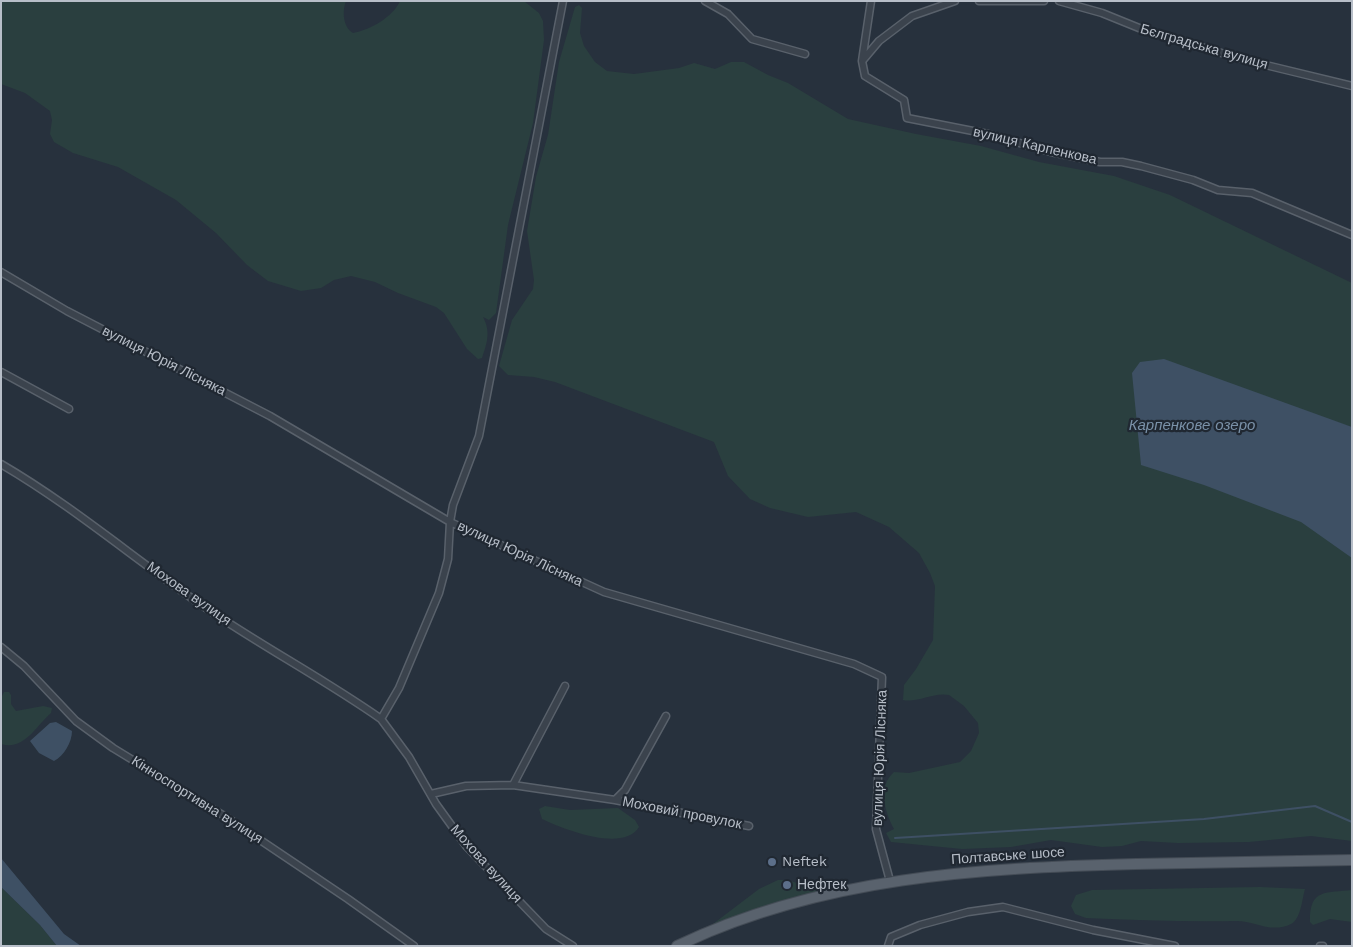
<!DOCTYPE html>
<meta charset="utf-8">
<style>
body{margin:0}
#map{position:relative;width:1353px;height:947px;overflow:hidden;background:#27313d;font-family:"Work Sans",sans-serif}
canvas{display:block}
.frame{position:absolute;inset:0;border:2px solid #b7bec8;pointer-events:none}
</style>
<div id="map">
<canvas width="1353" height="947"></canvas>
<div class="frame"></div>
</div>
<script>
const ctx = document.querySelector('canvas').getContext('2d');
ctx.lineJoin = 'round';
function paint(path, color) { ctx.fillStyle = color; ctx.fill(path, 'evenodd'); }
function stroke(path, color, width, dash) { ctx.strokeStyle = color; ctx.lineWidth = width; ctx.lineCap = dash ? 'butt' : 'round'; ctx.setLineDash(dash || []); ctx.stroke(path); }
function drawText(font, color, halo, rows, align = 'center') {
  ctx.font = font + ' "Work Sans",sans-serif'; ctx.lineWidth = 4.5; ctx.setLineDash([]); ctx.textBaseline = 'middle'; ctx.strokeStyle = halo; ctx.fillStyle = color; for (const [text, x, y, turn = 0] of rows) {
    ctx.save(); ctx.translate(x, y); ctx.rotate((+turn || 0) * Math.PI / 180); ctx.textAlign = isNaN(turn) ? turn : align; if (halo) ctx.strokeText(text, 0, 0); ctx.fillText(text, 0, 0); ctx.restore();
  }
}
const green = new Path2D(`
 M1,1H346C342,11 343,27 353,33C370,30 393,17 400,1H524L539,13L543,21L544,40L533,123L508,225L496,313L489,320L483,317C491,332 487,343 482,358L478,359L467,349L444,313L436,307L398,293L375,282L351,276L334,280L321,288L301,291L268,281L247,265L216,233L176,200L118,167L73,153L54,142L50,134L52,120L50,111L25,93L1,84Z
 M579,5L582,8L580,33L584,46L595,62L607,71L634,74L679,68L694,63L715,69L731,62H744L768,75L788,83L848,119L916,134L981,146L1039,162L1114,176L1170,195L1352,283V427L1317,416L1352,473V841L1311,836L1249,842L1178,843L1141,841L1122,846L1102,847L1051,840L1011,847L962,849L891,842L886,833L894,829C885,812 877,787 894,772L909,773L960,762L971,751L979,733L978,723L964,706L949,695C933,692 918,703 903,700L904,685L916,669L933,640L935,586L930,573L919,553L889,527L856,512L808,517L770,508L750,499L728,476L714,442L555,382L534,377L508,375L499,366L512,320L533,289L534,280L527,231L536,177L548,135L559,62L575,7Z
 M4,692H9L11,695V704L16,711L43,706L52,708L51,713C36,726 24,751 1,744V698Z
 M545,806L570,810L618,808L635,820L639,827C623,853 563,829 542,819L539,809Z
 M778,880H787L825,891L780,902L705,930L759,889Z
 M1,887L40,925L57,946H1Z
 M1260,887L1305,889C1302,899 1301,919 1291,924C1271,934 1253,920 1235,921C1186,922 1136,920 1086,918L1075,914L1071,906L1076,895L1092,890Z
 M1352,890V922L1330,919L1313,925L1310,922C1309,888 1327,893 1352,890Z`);
const water = new Path2D(`
 M1164,359L1352,427V558L1301,522L1204,485L1141,465L1132,373L1140,362Z
 M56,722L72,731C72,742 64,756 54,761L39,753L30,741L50,723Z
 M1,858L64,934L81,946H57L40,925L1,887Z`);
const stream = new Path2D(`
 M895,838L1204,819L1315,806L1352,822`);
const minor = new Path2D(`
 M563,1L479,436L453,505L450,522L448,559L439,593L399,688L381,719L409,757L436,804L467,847L546,929L573,946
 M705,1L728,14L752,39L805,54
 M871,1L862,61L865,76L904,100L907,118L988,134L1051,152L1100,162H1122L1141,166L1193,180L1218,190L1252,193L1352,235
 M979,1H1044
 M1059,1L1102,13L1144,30L1245,60L1352,86
 M863,60L879,41L912,16L955,1
 M1,272L67,311L270,416L450,522L468,530L604,592L854,664L882,677L876,829L890,881
 M1,372L69,409
 M1,464C73,506 137,561 206,608C263,647 324,679 381,719
 M1,647L24,666L76,721L113,748L226,817L348,899L414,946
 M513,785L565,686
 M431,794L466,786L513,785L615,800L749,826
 M615,800L625,790L666,716
 M888,946L891,937L920,925L968,912L1003,907L1093,930L1175,946
 M1320,946H1323`);
const primary = new Path2D(`
 M677,946C820,877 979,868 1136,864C1208,863 1280,861 1352,860`);
const markers = [
 [772,862,5,"#5c6f8a"],
 [787,885,5,"#5c6f8a"]
];
const streetNames = [
 ["Бєлградська вулиця",1204,47,16],
 ["вулиця Карпенкова",1035,146,13],
 ["вулиця Юрія Лісняка",164,361,27],
 ["вулиця Юрія Лісняка",520,554,25],
 ["Мохова вулиця",189,594,35],
 ["вулиця Юрія Лісняка",880,758,-88],
 ["Кінноспортивна вулиця",197,800,32],
 ["Моховий провулок",682,813,11],
 ["Полтавське шосе",1008,856,-4],
 ["Мохова вулиця",486,864,48]
];
const poiNames = [
 ["Neftek",782,862],
 ["Нефтек",797,885]
];
const waterNames = [
 ["Карпенкове озеро",1192,426]
];
paint(green, '#2a3f3f');
paint(water, '#3e5064');
stroke(stream, '#3e5064', 2);
stroke(minor, '#59616b', 9);
stroke(primary, '#444c56', 12);
stroke(minor, '#3b434d', 6);
stroke(primary, '#59626d', 10);
for (const [x, y, r, color] of markers) { const dot = new Path2D(); dot.arc(x, y, r, 0, 2 * Math.PI); ctx.fillStyle = color; ctx.fill(dot); stroke(dot, '#202832', 2); }
drawText('14px', '#b7bec8', '#202832', streetNames);
drawText('14px', '#b7bec8', '#202832', poiNames, 'left');
drawText('italic 15px', '#7a91a8', '#202832', waterNames);
</script>
